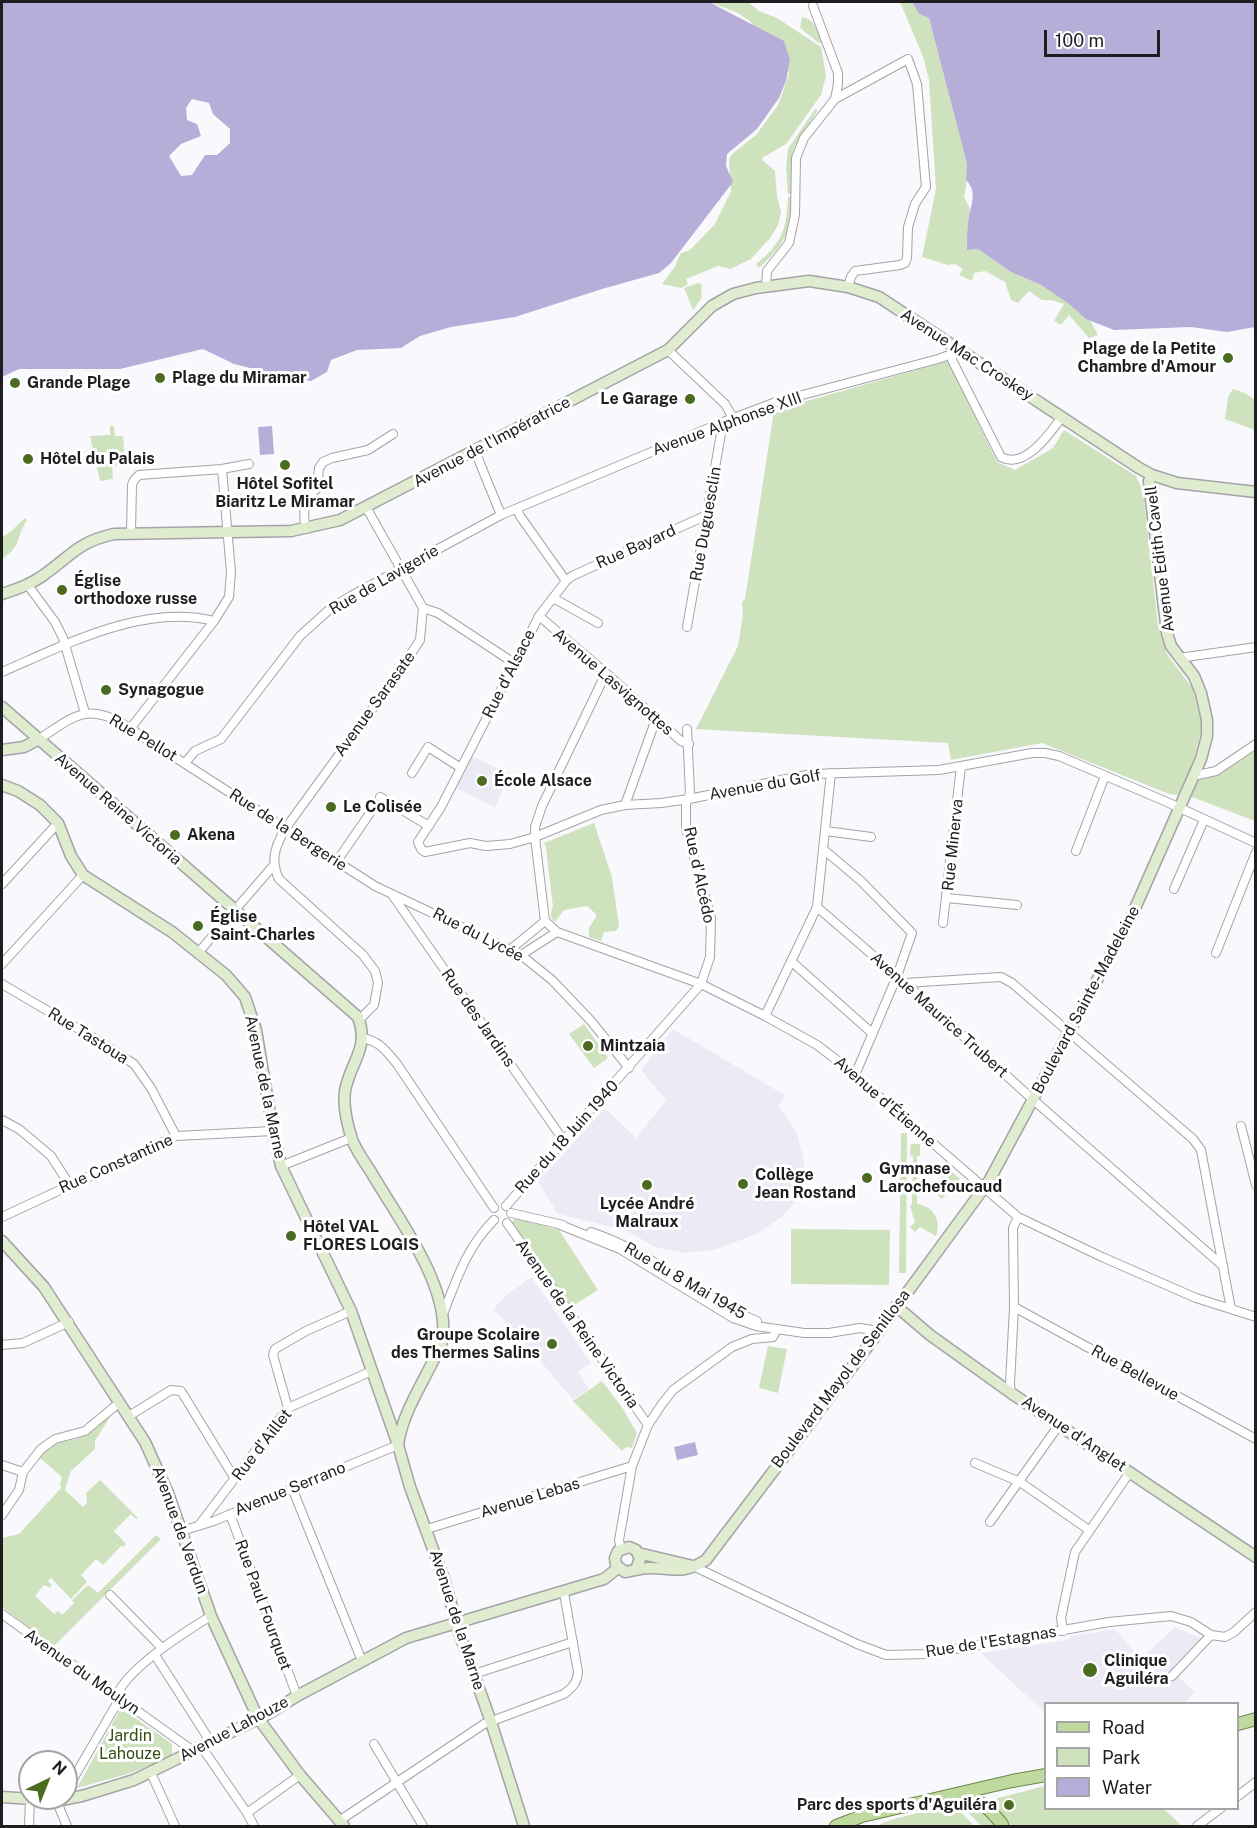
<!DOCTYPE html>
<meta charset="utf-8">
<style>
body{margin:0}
#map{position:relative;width:1257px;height:1828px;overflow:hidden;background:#f9f8fc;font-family:"Public Sans",sans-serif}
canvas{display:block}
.frame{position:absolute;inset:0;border:3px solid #1e1d1f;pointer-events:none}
.legend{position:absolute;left:1044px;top:1702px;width:195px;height:108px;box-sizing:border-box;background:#fff;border:2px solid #a5a5a5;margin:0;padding:8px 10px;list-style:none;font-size:18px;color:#1e1d1f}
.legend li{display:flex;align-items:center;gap:12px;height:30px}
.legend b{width:30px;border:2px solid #a5a5a5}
.north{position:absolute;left:18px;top:1750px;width:60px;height:60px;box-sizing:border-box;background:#fff;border:2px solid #a5a5a5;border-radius:50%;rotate:43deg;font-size:16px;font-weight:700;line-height:24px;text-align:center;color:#1e1d1f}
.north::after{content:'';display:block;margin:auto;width:21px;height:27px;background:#4b6b21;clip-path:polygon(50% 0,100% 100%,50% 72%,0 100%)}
.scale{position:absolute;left:1044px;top:30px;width:116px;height:27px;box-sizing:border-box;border:3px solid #1e1d1f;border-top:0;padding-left:8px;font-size:18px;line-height:21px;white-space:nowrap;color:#1e1d1f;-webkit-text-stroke:4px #fff;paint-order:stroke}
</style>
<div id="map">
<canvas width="1257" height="1828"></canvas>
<div class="frame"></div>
<ul class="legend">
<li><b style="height:8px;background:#bfda9f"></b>Road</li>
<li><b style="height:16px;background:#cfe2be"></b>Park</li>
<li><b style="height:16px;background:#b6aed8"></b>Water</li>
</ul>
<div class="north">N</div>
<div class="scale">100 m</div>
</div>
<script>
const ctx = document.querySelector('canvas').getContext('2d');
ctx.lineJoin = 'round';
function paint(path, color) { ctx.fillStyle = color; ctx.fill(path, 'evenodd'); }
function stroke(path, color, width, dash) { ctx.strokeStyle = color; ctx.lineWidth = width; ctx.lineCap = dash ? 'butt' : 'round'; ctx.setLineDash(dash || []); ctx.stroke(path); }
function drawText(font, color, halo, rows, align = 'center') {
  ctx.font = font + ' "Public Sans",sans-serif'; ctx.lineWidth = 6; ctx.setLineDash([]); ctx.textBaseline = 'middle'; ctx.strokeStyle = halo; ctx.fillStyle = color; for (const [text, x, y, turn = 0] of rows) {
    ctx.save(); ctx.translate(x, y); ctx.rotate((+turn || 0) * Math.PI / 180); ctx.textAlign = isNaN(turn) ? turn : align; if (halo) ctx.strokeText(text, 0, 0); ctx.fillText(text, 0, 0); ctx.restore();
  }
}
const built = new Path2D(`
 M470,755L510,774L495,807L454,787Z
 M673,1029L786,1096L778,1105L797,1133L804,1161L803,1185L792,1206L782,1217L756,1234L714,1250L685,1253L655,1247L628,1231L558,1214L538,1182L605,1108L636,1138L666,1100L641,1070Z
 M530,1278H532L591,1363L578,1372L589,1389L573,1400L510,1325L493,1310L504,1297Z
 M1175,1627L1205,1640L1176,1675L1195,1692L1185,1703L1046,1704L1045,1713L981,1653L1067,1640L1071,1636L1115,1629L1141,1659Z`);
const green = new Path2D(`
 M709,2H748L759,11L777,18L821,47L826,76L821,95L786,144L762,158V160L775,171L777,196L781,212L778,225L771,237L751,259L730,269L718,266L686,279L688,284L681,288L662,284L674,268L681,253L690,250L715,224L731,191L729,159L732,154L756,135L778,105L787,80L789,73L787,66L750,21L736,12Z
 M900,2H912L919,14L929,18L967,164L966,187L964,197L970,209L967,250L978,249L1011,272L1080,302L1098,335L1089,338L1069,315L1061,325L1054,321L1064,304L1051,300H1042L1029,291L1018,303L1011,300L1005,282L985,271L974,273L972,281L959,275L963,269L955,264L948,265L922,257L936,189L929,80L924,59Z
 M802,17C815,19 818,31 822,43H819L800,28Z
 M815,109L818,110L794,147L792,156V194H788L786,168L788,149Z
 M791,196C794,230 783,246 759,268L756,264C782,243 787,229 788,197Z
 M699,283L702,285L701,299L693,310L684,288Z
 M948,361L997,462L1015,470L1053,448L1064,430L1136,476L1143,491L1158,625L1167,654L1193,689L1202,727L1193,763L1216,774L1255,748V821L1192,797L1169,794L1042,743L951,760L948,743L696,729L738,646L743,615L742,602L745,599L773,417L769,413L775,410Z
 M1233,389L1245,393L1255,400V430L1225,419L1228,397Z
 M110,426H114L115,436H123L125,465H112L113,479L100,481L90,436L110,435Z
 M25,518L27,520C15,538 23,545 2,559V537L9,533Z
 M594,823L612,877L619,926L616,931L604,932L601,941L589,937V928L597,915L587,906L564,910L555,922C550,918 550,913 553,907L546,848L544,843Z
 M584,1024L608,1058L594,1068L569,1034Z
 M901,1133H907L906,1273H899Z
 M911,1144H920V1156H917V1204C933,1206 942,1220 936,1236L920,1227L915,1232L910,1227L915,1222L910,1206L912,1204L913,1156L910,1155Z
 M949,1169L960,1179L942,1199L931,1189Z
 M517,1218L559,1230L598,1290L568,1309L510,1223Z
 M791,1229L890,1230L889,1285L791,1284Z
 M768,1346L787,1349L778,1393L759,1388Z
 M602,1381L623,1409L637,1433L632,1448L626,1447L622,1451L573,1401Z
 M110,1413V1417L95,1441V1449L71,1471L65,1490L83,1507L87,1503L86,1493L100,1480L138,1518L136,1519L131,1514L114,1531L126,1544L123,1547L121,1546L103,1565L96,1559L81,1575L87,1582L71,1599L51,1578L48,1581L52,1585L50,1588L44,1585L35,1596L54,1614L58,1611L62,1615L74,1603L72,1600L88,1585L98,1593L156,1535L161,1539L54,1646L2,1607V1538L19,1534L61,1488L60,1484L62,1477L39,1457C55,1438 69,1444 88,1434C96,1429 103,1420 110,1413Z
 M121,1708L172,1744V1756L131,1773L77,1788Z
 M1045,1786L1046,1808L1164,1809L1182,1826H981L963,1807Z
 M953,1804L974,1826H875L894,1819Z`);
const water = new Path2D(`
 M2,2H709L784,41L790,60L786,81L779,98L757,129L727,154L726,166L733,182L671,263L659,273L602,289L515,317L451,327L420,336L401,348L357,350L331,360L327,372L311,381L278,375L234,364L203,349L120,369H19L2,377ZM192,99L209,103L213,114L230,129V143L217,155H205L192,175L181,176L169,156L181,144L201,136L197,124L187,120L186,108Z
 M912,2H1255V327L1227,332L1191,327L1114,330L1086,319L1068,303L1041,285L1011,272L978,249L967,250C967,239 967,227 969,216C972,202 977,191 966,180L967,164L929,18L919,14Z
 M272,426L274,454L260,455L258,427Z
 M695,1442L698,1455L677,1460L674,1447Z`);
const street = new Path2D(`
 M813,6L838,73V84L835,99
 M766,286L767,271L789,243L795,215L796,158L804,138L835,99L908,59L917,84L926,187L915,204L908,227L907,258L905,263L900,265L855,271L851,277L848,287
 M668,350L725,404L733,418
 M952,354V360L1001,457C1025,470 1050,433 1062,417
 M475,451L501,515
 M517,509L520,516L566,581
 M707,515L572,576L566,581L539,616L441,807L418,842L421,849L425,852L470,843L486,846L510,844L535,837L601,810L625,805L661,803L689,799L811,774L939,770L1032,753H1045L1059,756L1167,802L1256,843
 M306,529C302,511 304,501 317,488L319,468L323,462L332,458L368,450L393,434
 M131,532L132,485L134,480L139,475L222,469L249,464
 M27,584L55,622L63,638L85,713
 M553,598L598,623
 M423,608L438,613L514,663
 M539,616L606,673L681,741L689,744
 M687,627L723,422
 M1179,658L1256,647
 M2,672C65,645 144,603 214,621
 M130,729L214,621L229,597L231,572L222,469
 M39,739C71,719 83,703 120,722L375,886L521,955L552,980L591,1021L629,1068
 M185,763L195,751L221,739L300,636L331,608L351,596L501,515L723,422L776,402L938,359L952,354L957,347
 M412,773L428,747L461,768
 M1193,776L1216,771L1256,744
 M380,797L429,826
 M625,805L656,719
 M826,831L871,837
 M823,849L861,881L912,933L897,976L855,1075
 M1076,851L1105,776
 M337,861L370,813
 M2,884L58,823
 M1174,889L1204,820
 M393,896L564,1141
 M947,898L1017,905
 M817,907L905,983L1030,1097L1223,1266
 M545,921L557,932L701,984L765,1016L817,1045L838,1061L1018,1217L1102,1257L1196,1298L1256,1317
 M545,921L535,837V827L542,806L606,673
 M943,923L961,766
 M511,949L545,921
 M198,953L273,866
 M1216,953L1256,852
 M521,955L557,932
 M792,962L872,1033
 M2,964L83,875
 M905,983L1001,977L1012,983L1193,1139L1201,1150L1231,1309
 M2,984L99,1041L134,1064L151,1088L176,1136
 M765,1016L817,907L831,773
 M359,1020L374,1005L378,983L375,971L363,955L279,879C270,860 275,847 285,829L397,675L420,640L423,608L366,507
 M362,1038C380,1041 386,1051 397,1064L494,1208
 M2,1120L19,1129L51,1156L69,1184
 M1241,1126L1256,1185
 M281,1166L351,1138
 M506,1206L701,984L710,957L711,918L686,829V803L690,793L687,729
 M511,1213L563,1225
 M2,1217L176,1136L273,1131
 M507,1223L648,1425
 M558,1224L620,1249L733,1318L756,1326L804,1333H829L860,1328L879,1331
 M591,1232C652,1252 699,1297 757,1321
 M1014,1307L1256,1439
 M443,1314C457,1279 466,1248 494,1220
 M2,1345L23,1343L69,1322
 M1011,1393L1010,1384L1014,1307L1013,1228L1018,1217
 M288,1408L273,1355L275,1349L306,1331L351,1311
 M129,1416L171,1390L181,1391L235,1479
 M975,1463L1020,1482L1089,1530
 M2,1465L23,1472
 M292,1488L362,1661
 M230,1514L297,1696
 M2,1515L19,1490L23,1472L41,1449L55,1439L85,1431L120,1402
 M990,1522L1059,1425
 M200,1524L288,1408L372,1371
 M427,1529L632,1466
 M182,1531L214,1521L398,1445
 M621,1549L619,1540L632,1466L648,1425L662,1404L673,1390L732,1347L752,1339L773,1337L777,1329
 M695,1567L857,1644L886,1655L927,1654L1109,1622L1171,1616L1191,1622L1211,1635L1225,1637L1234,1632L1256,1612
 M110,1595L162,1648
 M2,1614L192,1750
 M1063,1631L1061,1618L1075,1552L1130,1472
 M155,1655L210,1741
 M474,1674L573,1642
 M1172,1676L1211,1635
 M374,1744L423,1826
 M201,1746L247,1813L254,1826
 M151,1773L175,1826
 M66,1791L116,1705C117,1701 117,1695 119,1691C133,1665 186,1631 211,1616
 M1238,1796L1256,1782
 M62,1798L59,1807L67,1826
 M247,1813L300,1775
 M339,1821L484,1724L564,1694C573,1687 577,1683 578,1672L564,1593
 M29,1826L30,1799
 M1197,1826L1221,1808`);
const secondary = new Path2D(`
 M2,594C17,589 32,584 45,574C73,554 78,542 114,534L291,531L340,520L668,350L712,306L733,294L756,288L809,281L848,287L879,297L1139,468L1152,475L1177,483L1256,492
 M2,707L358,1017C370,1049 350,1062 345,1091C343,1105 347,1123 351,1136C354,1148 364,1161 371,1172C397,1217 448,1283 443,1336C443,1344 436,1354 433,1361C420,1388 402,1415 398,1445
 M2,750L24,747L39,739
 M2,785L18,791L40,805L58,823L71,856L83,875L172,932L226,975L245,997L256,1030L273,1131L281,1166L351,1311L398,1445L410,1487L444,1579L460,1635L491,1722L524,1826
 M2,1241L44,1287L145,1442L168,1493L211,1616L258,1718L300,1775L344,1826
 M896,1306L930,1335L1011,1393L1256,1557
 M638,1553L693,1566
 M636,1569L640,1559L636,1550L629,1547L618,1551L615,1558L616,1565L625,1572C633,1571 641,1568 649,1568C675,1568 682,1575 706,1560L868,1346L989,1181L1132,915L1201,759L1207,736V720L1201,693L1194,676L1171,646L1167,633L1150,492L1149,481L1152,475
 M2,1797L47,1800H61L82,1796L134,1780L268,1714L297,1696L406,1638L604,1579L618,1568`);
const primary = new Path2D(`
 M1238,1724L1256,1719
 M957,1798C984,1800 985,1805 1002,1824
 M836,1826L862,1816L1012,1781L1046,1775`);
const markers = [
 [1228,358,6,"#4b6b21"],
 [160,378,6,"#4b6b21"],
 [15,383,6,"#4b6b21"],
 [690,399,6,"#4b6b21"],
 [28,459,6,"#4b6b21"],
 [285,465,6,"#4b6b21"],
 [62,590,6,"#4b6b21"],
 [106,690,6,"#4b6b21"],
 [482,781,6,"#4b6b21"],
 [331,807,6,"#4b6b21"],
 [175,835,6,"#4b6b21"],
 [198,926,6,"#4b6b21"],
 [588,1046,6,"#4b6b21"],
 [867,1178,6,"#4b6b21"],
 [743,1184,6,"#4b6b21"],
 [647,1185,6,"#4b6b21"],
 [291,1236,6,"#4b6b21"],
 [552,1344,6,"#4b6b21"],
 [1090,1670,8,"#4b6b21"],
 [1009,1805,6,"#4b6b21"]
];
const poiNames = [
 ["Plage de la Petite",1216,349,"right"],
 ["Chambre d'Amour",1216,367,"right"],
 ["Plage du Miramar",172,378],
 ["Grande Plage",27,383],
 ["Le Garage",678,399,"right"],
 ["Hôtel du Palais",40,459],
 ["Hôtel Sofitel",285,484,"center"],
 ["Biaritz Le Miramar",285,502,"center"],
 ["Église",74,581],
 ["orthodoxe russe",74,599],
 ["Synagogue",118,690],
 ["École Alsace",494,781],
 ["Le Colisée",343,807],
 ["Akena",187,835],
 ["Église",210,917],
 ["Saint-Charles",210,935],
 ["Mintzaia",600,1046],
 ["Gymnase",879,1169],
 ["Larochefoucaud",879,1187],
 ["Collège",755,1175],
 ["Jean Rostand",755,1193],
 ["Lycée André",647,1204,"center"],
 ["Malraux",647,1222,"center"],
 ["Hôtel VAL",303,1227],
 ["FLORES LOGIS",303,1245],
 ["Groupe Scolaire",540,1335,"right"],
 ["des Thermes Salins",540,1353,"right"],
 ["Clinique",1104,1661],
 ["Aguiléra",1104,1679],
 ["Parc des sports d'Aguiléra",997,1805,"right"]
];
const streetNames = [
 ["Avenue Mac Croskey",967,355,33],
 ["Avenue Alphonse XIII",727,424,-20],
 ["Avenue de l'Impératrice",492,442,-28],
 ["Rue Duguesclin",706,524,-80],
 ["Rue Bayard",636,547,-24],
 ["Avenue Edith Cavell",1160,559,-97],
 ["Rue de Lavigerie",384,580,-30],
 ["Rue d'Alsace",509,674,-63],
 ["Avenue Lasvignottes",613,682,41],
 ["Avenue Sarasate",375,704,-54],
 ["Rue Pellot",143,738,31],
 ["Avenue du Golf",765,785,-10],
 ["Avenue Reine Victoria",118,809,41],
 ["Rue de la Bergerie",288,830,33],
 ["Rue Minerva",953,845,-84],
 ["Rue d'Alcédo",699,875,78],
 ["Rue du Lycée",478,935,27],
 ["Boulevard Sainte-Madeleine",1086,1000,-62],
 ["Avenue Maurice Trubert",939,1015,42],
 ["Rue des Jardins",478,1018,55],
 ["Rue Tastoua",88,1036,32],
 ["Avenue de la Marne",265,1087,78],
 ["Avenue d'Étienne",885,1102,41],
 ["Rue du 18 Juin 1940",567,1137,-48],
 ["Rue Constantine",116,1164,-24],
 ["Rue du 8 Mai 1945",685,1281,30],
 ["Avenue de la Reine Victoria",577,1324,55],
 ["Rue Bellevue",1135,1373,29],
 ["Boulevard Mayol de Senillosa",841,1379,-53],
 ["Avenue d'Anglet",1074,1434,34],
 ["Rue d'Aillet",262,1445,-52],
 ["Avenue Serrano",290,1489,-22],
 ["Avenue Lebas",530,1498,-17],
 ["Avenue de Verdun",180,1530,70],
 ["Rue Paul Fourquet",263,1605,70],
 ["Avenue de la Marne",457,1620,72],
 ["Rue de l'Estagnas",991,1642,-9],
 ["Avenue du Moulyn",82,1672,35],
 ["Avenue Lahouze",234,1729,-28]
];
const parkNames = [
 ["Jardin",130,1736],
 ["Lahouze",130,1754]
];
paint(built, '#eceaf5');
paint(green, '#cfe2be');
paint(water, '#b6aed8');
stroke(street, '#a4a3a6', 10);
stroke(secondary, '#a4a3a6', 13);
stroke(primary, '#6b8849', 14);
stroke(street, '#fff', 8);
stroke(secondary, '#dfeccf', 10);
stroke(primary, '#bfda9f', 12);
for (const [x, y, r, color] of markers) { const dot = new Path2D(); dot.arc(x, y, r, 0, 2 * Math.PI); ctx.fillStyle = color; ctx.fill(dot); stroke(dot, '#fff', 2); }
drawText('bold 16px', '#1e1d1f', '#fff', poiNames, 'left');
drawText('16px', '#1e1d1f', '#fff', streetNames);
drawText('16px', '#344e12', '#fff', parkNames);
</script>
